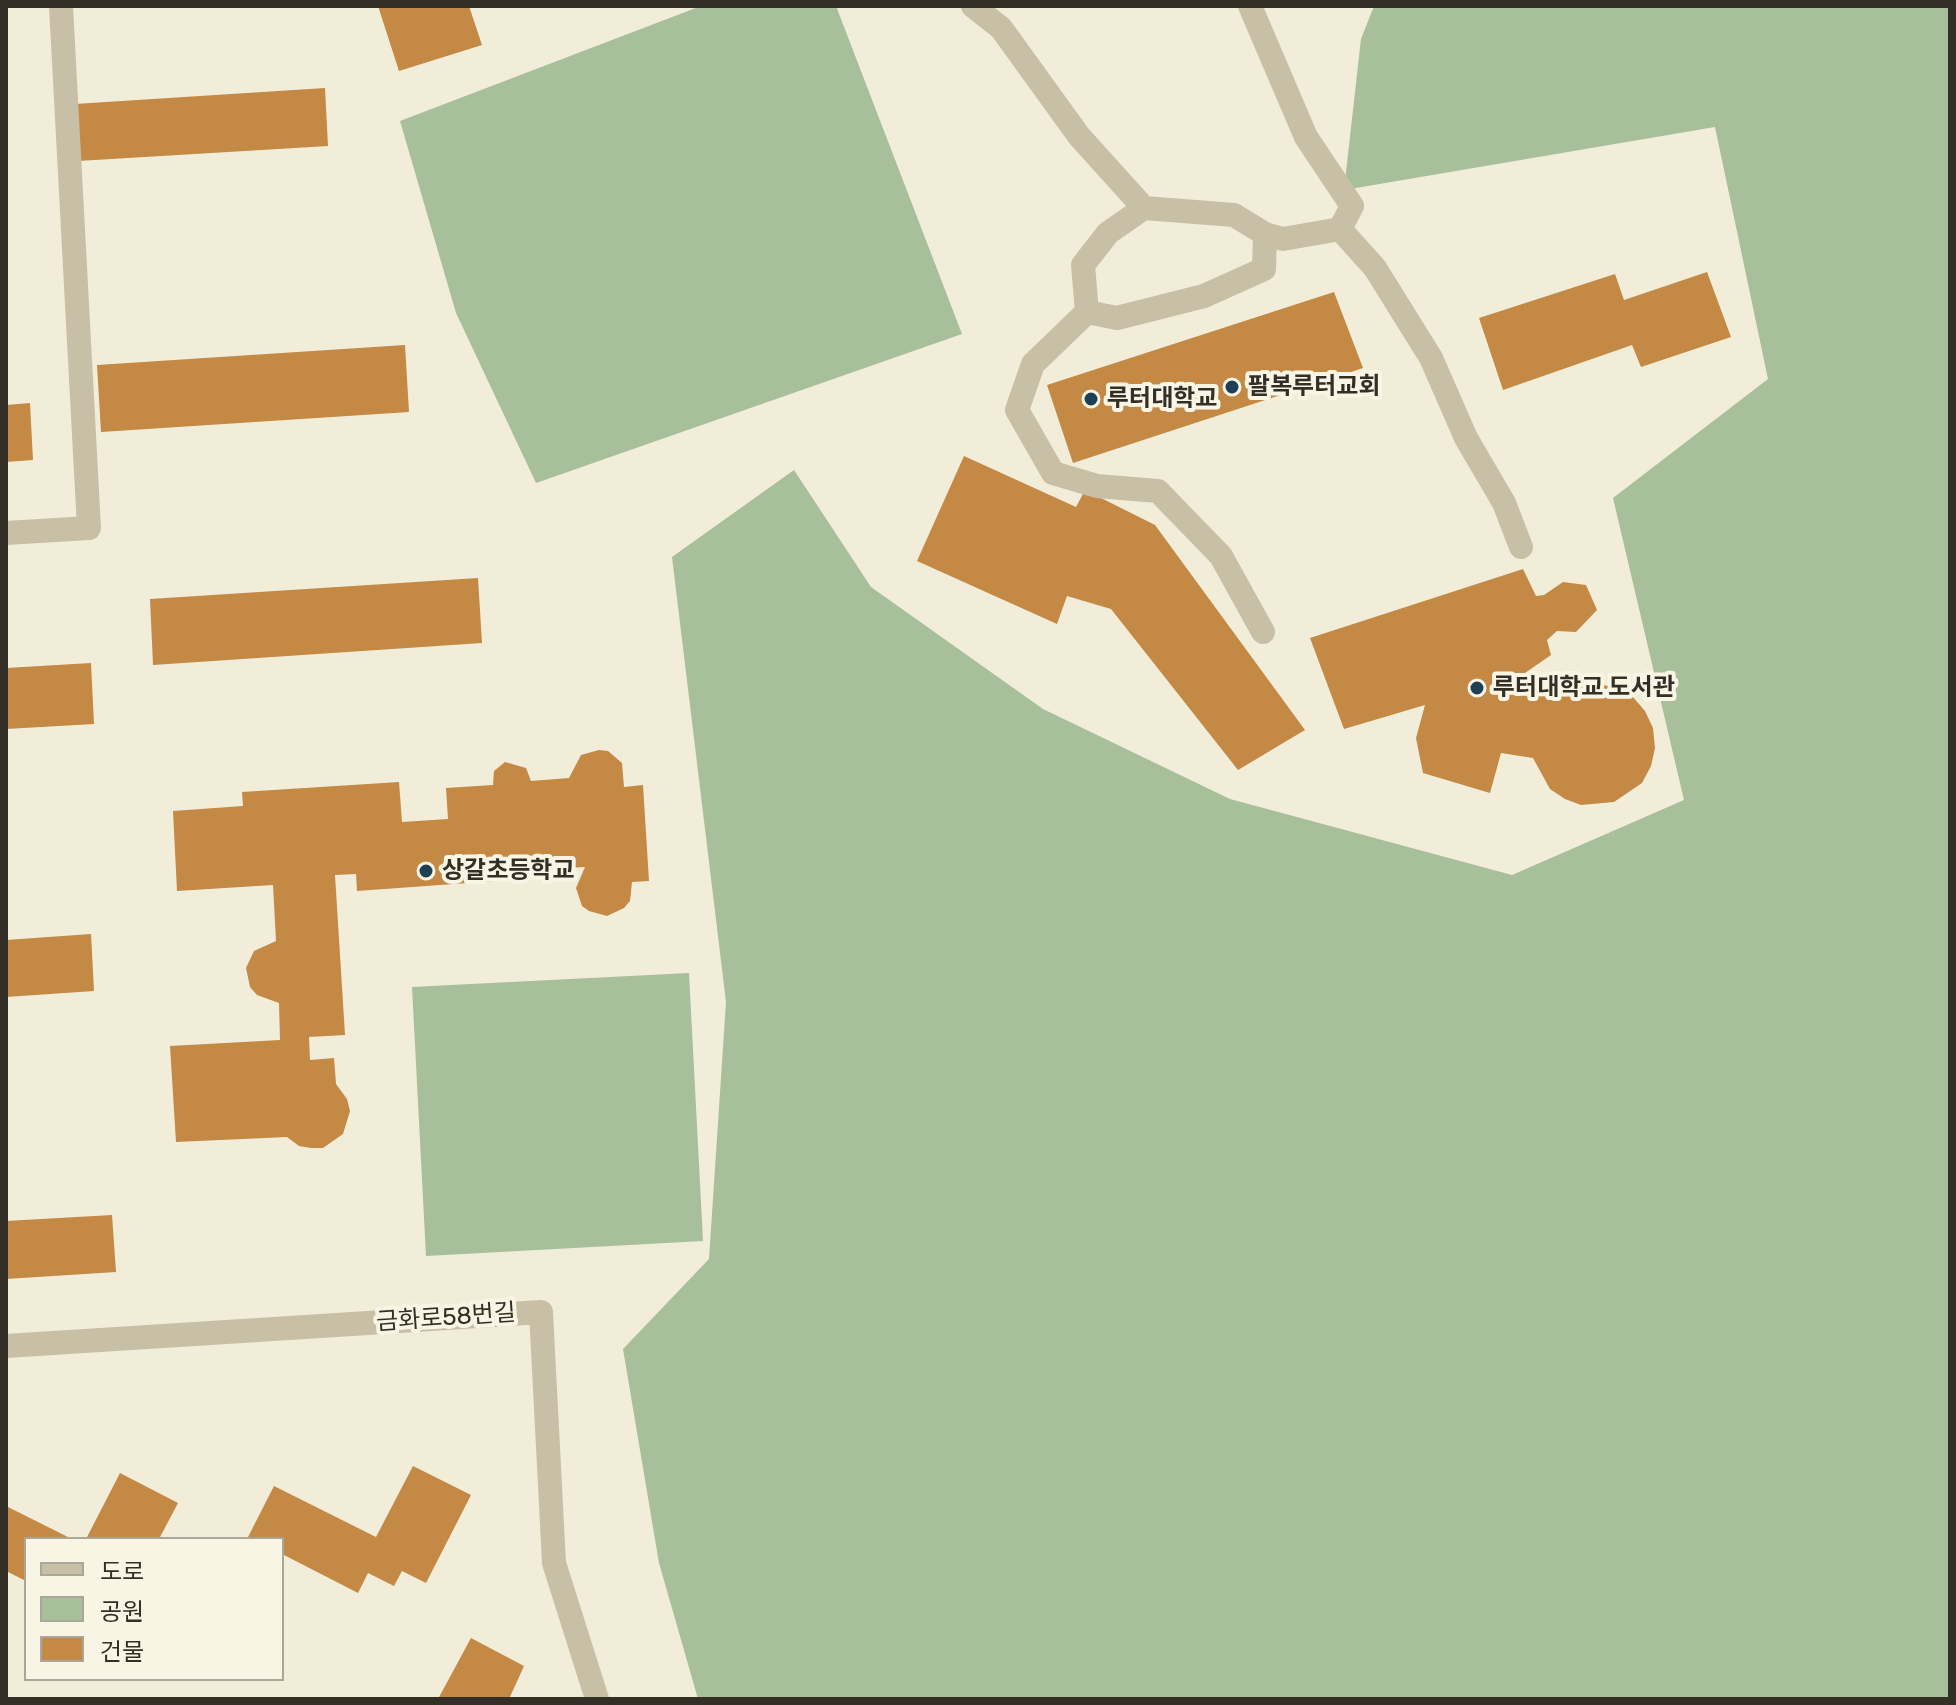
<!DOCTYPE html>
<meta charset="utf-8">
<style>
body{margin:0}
#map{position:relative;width:1956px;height:1705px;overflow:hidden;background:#f1edd9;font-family:Rubik,"Noto Sans KR",sans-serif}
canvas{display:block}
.frame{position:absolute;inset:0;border:8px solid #342f26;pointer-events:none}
.legend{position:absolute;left:24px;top:1537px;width:260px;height:144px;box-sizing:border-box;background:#f8f5e5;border:2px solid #aaa699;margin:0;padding:10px 14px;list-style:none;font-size:24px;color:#342f26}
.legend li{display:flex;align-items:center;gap:16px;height:40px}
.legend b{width:40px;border:2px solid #aaa699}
</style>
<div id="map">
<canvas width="1956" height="1705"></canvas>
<div class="frame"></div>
<ul class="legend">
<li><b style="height:10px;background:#c8c0a6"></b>도로</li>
<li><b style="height:22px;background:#a7bf9a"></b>공원</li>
<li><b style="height:22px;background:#c38945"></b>건물</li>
</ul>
</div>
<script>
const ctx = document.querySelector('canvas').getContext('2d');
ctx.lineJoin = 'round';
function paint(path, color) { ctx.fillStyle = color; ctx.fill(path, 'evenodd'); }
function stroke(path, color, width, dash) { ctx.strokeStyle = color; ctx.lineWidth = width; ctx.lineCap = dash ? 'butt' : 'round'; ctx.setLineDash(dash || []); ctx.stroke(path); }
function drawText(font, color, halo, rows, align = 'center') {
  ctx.font = font + ' Rubik,"Noto Sans KR",sans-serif'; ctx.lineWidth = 8; ctx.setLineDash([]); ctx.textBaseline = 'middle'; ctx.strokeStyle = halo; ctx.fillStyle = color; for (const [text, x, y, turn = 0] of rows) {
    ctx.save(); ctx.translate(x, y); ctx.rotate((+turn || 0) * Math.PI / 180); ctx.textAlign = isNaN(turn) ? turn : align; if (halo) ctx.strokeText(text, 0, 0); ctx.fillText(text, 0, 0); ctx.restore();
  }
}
const green = new Path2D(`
 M701,6H836L962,334L536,483L456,313L400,121Z
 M1374,6H1950V1699H698L659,1563L623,1349L709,1259L726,1002L672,557L794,470L871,587L1043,709L1230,799L1512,875L1684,800L1613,498L1768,379L1715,127L1344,190L1361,39Z
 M689,973L703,1241L426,1256L412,987Z`);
const building = new Path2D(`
 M378,6H469L482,45L399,71Z
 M325,88L328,146L78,161L75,104Z
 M1707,272L1731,337L1641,367L1632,345L1503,390L1479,318L1615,274L1624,300Z
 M1334,292L1363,368L1073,463L1047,385Z
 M405,345L409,412L101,432L97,365Z
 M30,403L33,460L6,462V405Z
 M964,456L1076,507L1085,490L1155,525L1305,730L1238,770L1111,609L1067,596L1057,624L917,561Z
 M1523,569L1536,596L1544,595L1563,582L1586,585L1597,610L1576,632L1557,631L1547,640L1551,655L1525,673L1518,684L1551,699L1573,686L1589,683L1616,687L1633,697L1645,711L1653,728L1655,748L1651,766L1642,783L1614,802L1581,805L1565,799L1550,789L1533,758L1501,753L1490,793L1423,773L1416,738L1425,705L1344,729L1310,638Z
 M478,578L482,643L153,665L150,599Z
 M91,663L94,724L6,729V668Z
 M599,750L608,751L622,763L624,787L643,785L649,881L632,882L630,901L624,908L607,916L589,911L582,906L576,888L585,867L527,870L526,856L507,857L509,880L357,891L356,874L335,875L345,1035L309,1037L310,1060L334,1058L336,1084L347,1099L350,1111L343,1134L323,1148H311L299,1146L287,1137L176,1142L170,1046L280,1040L279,1003L257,995L250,987L246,968L254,951L276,941L273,885L177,891L173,811L243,806L242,792L399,782L402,822L448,819L446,788L493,785L494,771L505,762L526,768L531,781L569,778L581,755Z
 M91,934L94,991L6,997V940Z
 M112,1215L116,1272L6,1279V1221Z
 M413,1466L471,1495L426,1583L402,1571L394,1586L368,1573L358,1593L282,1554V1539L248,1537L274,1486L376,1537Z
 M120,1473L178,1503L159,1539H86Z
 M6,1506L72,1539H26V1581L6,1571Z
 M471,1638L524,1666L509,1699H438Z`);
const minor = new Path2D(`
 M973,6L1001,28L1079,136L1144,208L1108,233L1083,265L1087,312L1033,364L1017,410L1053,473L1097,486L1158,491L1221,556L1263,632
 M1144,208L1234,215L1265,234L1283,239L1340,229L1352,206L1306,137L1250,6
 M1340,229L1375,268L1431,358L1466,438L1504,503L1521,547
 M1087,312L1117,318L1204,296L1264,269L1265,234
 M6,533L89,528L61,6
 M6,1346L541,1312L554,1563L597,1699`);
const markers = [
 [1232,387,8,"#1d4054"],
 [1091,399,8,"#1d4054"],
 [1477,688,8,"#1d4054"],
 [426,871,8,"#1d4054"]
];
const poiNames = [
 ["팔복루터교회",1248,387],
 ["루터대학교",1107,399],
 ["루터대학교 도서관",1493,688],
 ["상갈초등학교",442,871]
];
const streetNames = [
 ["금화로58번길",446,1318,-4]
];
paint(green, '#a7bf9a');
paint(building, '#c38945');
stroke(minor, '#c8c0a6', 24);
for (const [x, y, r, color] of markers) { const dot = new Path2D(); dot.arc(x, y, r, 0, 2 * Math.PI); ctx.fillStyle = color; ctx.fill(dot); stroke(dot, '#f8f5e5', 3); }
drawText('bold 24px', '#342f26', '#f8f5e5', poiNames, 'left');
drawText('24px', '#342f26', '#f8f5e5', streetNames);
</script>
